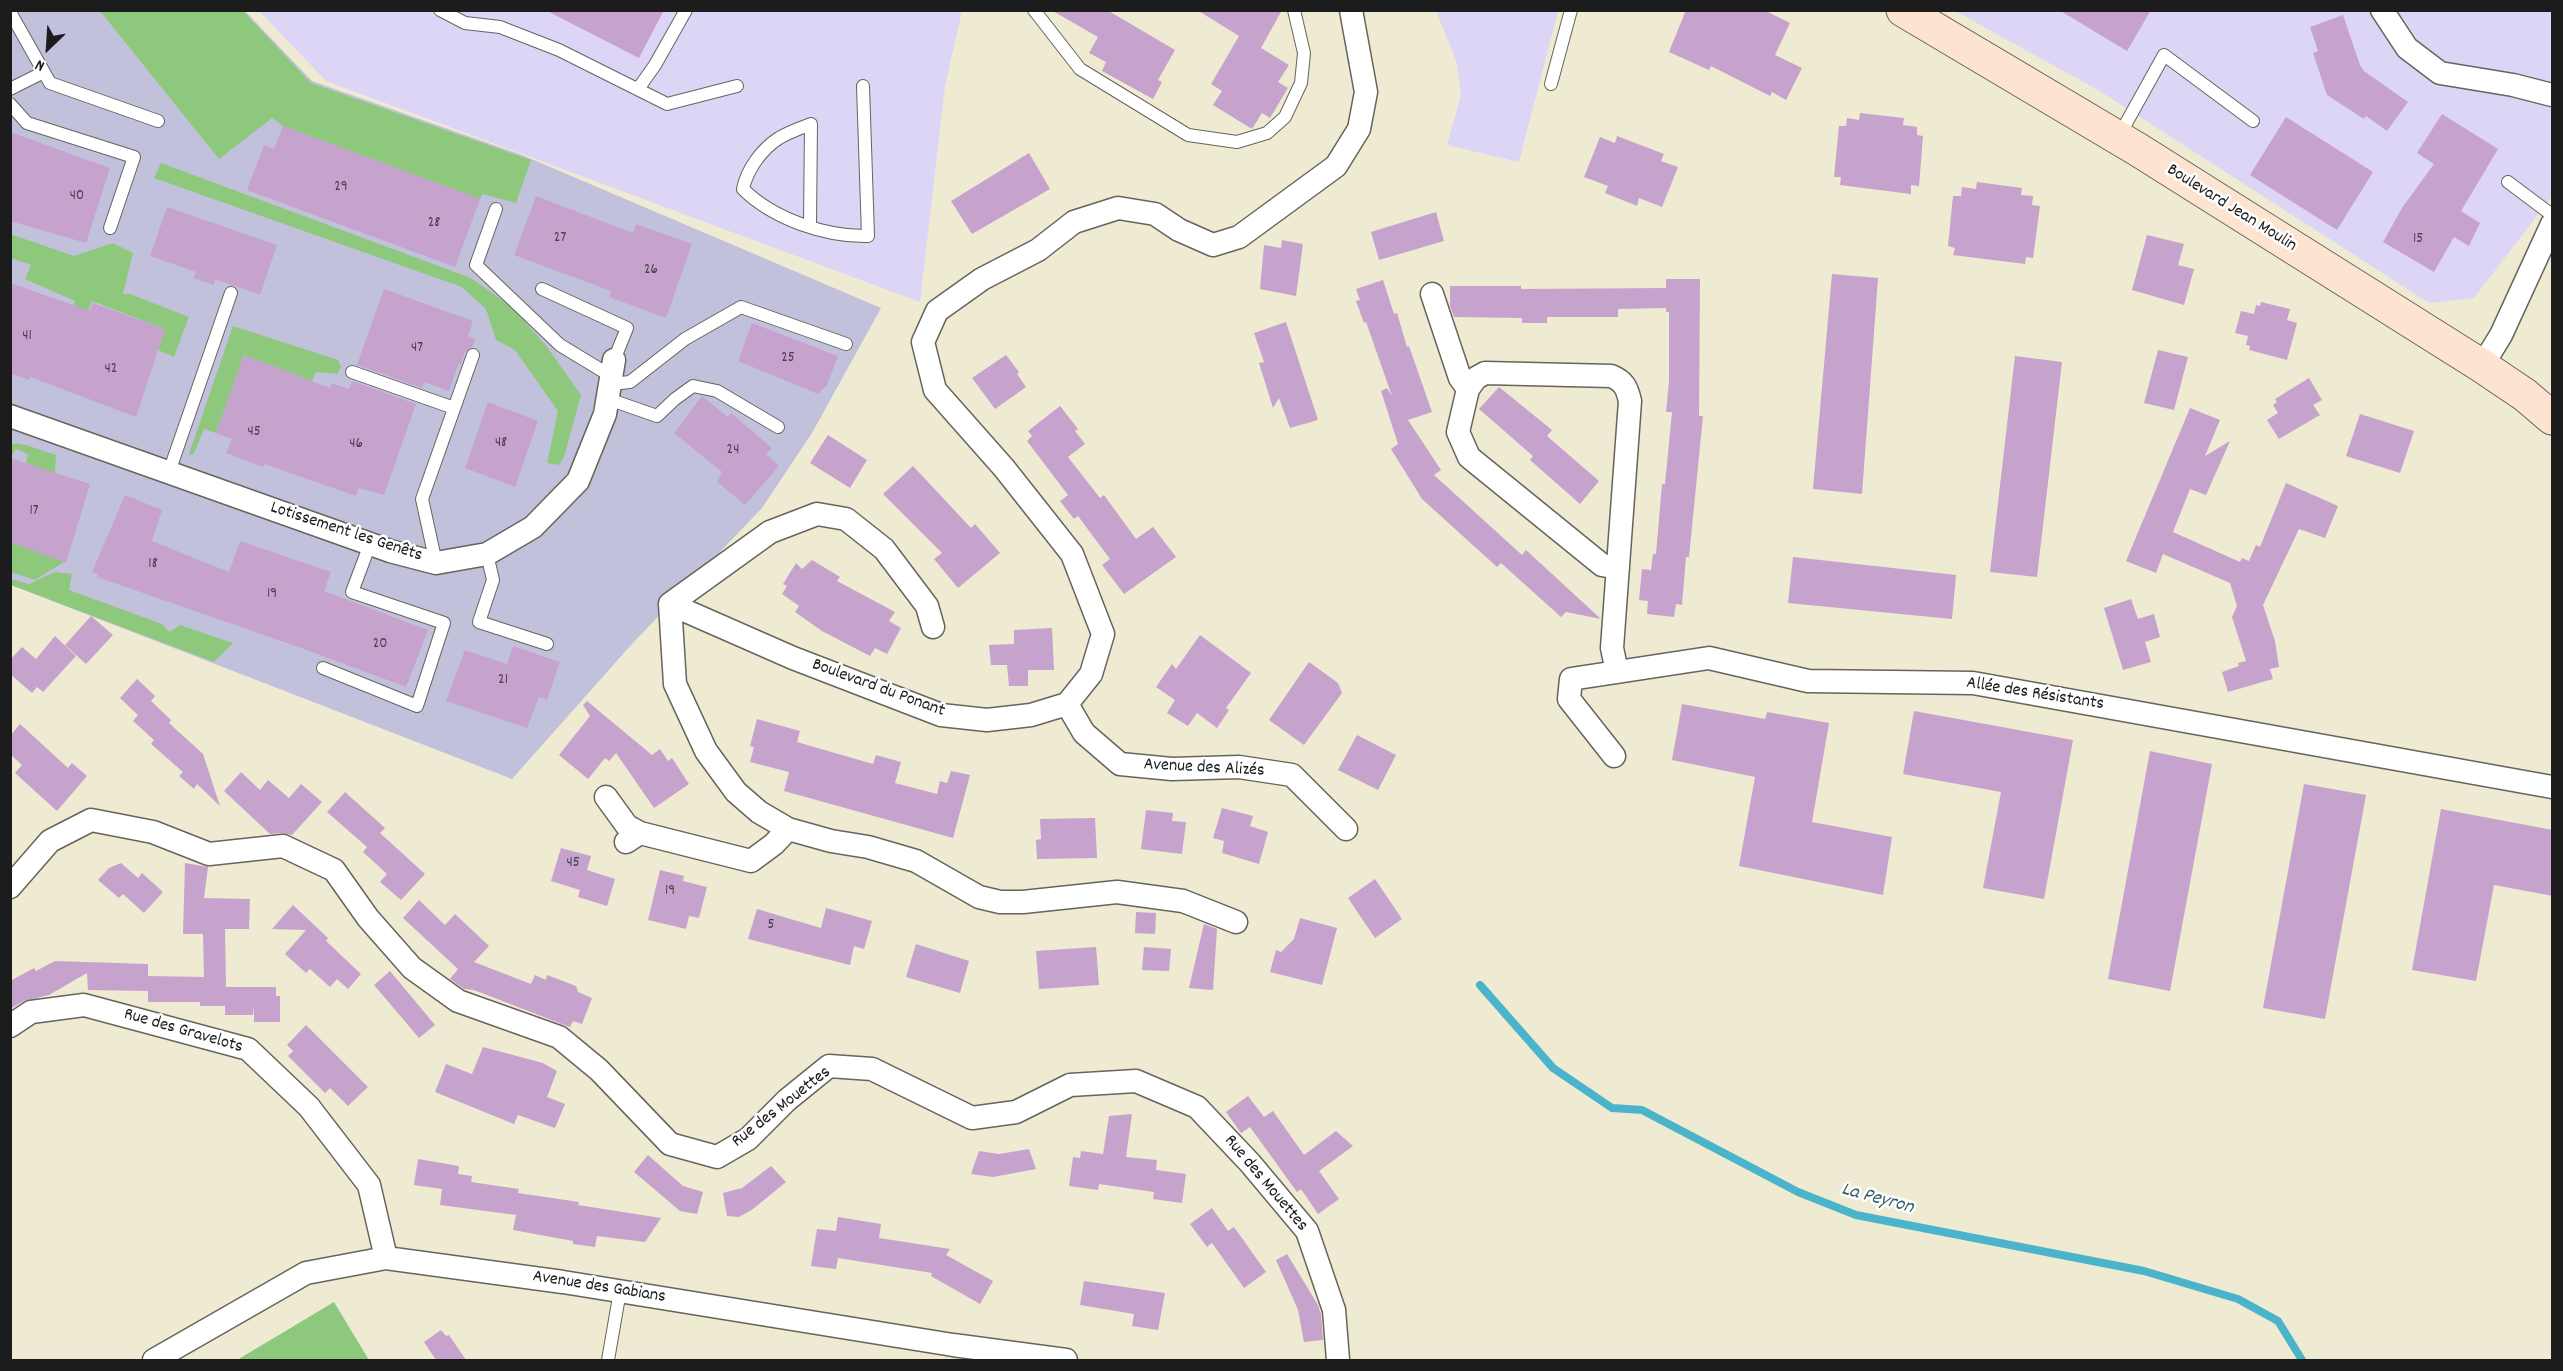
<!DOCTYPE html>
<meta charset="utf-8">
<style>
body{margin:0}
#map{position:relative;width:2563px;height:1371px;overflow:hidden;background:#efead2;font-family:Dekko,sans-serif}
canvas{display:block}
.frame{position:absolute;inset:0;border:12px solid #1c1c1c;pointer-events:none}
.north{position:absolute;left:18px;top:18px;width:60px;height:60px;-webkit-text-stroke:4px #fff;paint-order:stroke;rotate:205deg;font-size:16px;font-weight:700;line-height:24px;text-align:center;color:#1c1c1c}
.north::after{content:'';display:block;margin:auto;width:21px;height:27px;background:#1c1c1c;clip-path:polygon(50% 0,100% 100%,50% 72%,0 100%)}
</style>
<div id="map">
<canvas width="2563" height="1371"></canvas>
<div class="frame"></div>
<div class="north">N</div>
</div>
<script>
const ctx = document.querySelector('canvas').getContext('2d');
ctx.lineJoin = 'round';
function paint(path, color) { ctx.fillStyle = color; ctx.fill(path, 'evenodd'); }
function stroke(path, color, width, dash) { ctx.strokeStyle = color; ctx.lineWidth = width; ctx.lineCap = dash ? 'butt' : 'round'; ctx.setLineDash(dash || []); ctx.stroke(path); }
function drawText(font, color, halo, rows, align = 'center') {
  ctx.font = font + ' Dekko,sans-serif'; ctx.lineWidth = 5; ctx.setLineDash([]); ctx.textBaseline = 'middle'; ctx.strokeStyle = halo; ctx.fillStyle = color; for (const [text, x, y, turn = 0] of rows) {
    ctx.save(); ctx.translate(x, y); ctx.rotate((+turn || 0) * Math.PI / 180); ctx.textAlign = isNaN(turn) ? turn : align; if (halo) ctx.strokeText(text, 0, 0); ctx.fillText(text, 0, 0); ctx.restore();
  }
}
const built = new Path2D(`
 M259,11H962L945,86L920,302L326,81Z
 M1436,11H1558L1519,162L1447,145L1461,95L1456,60Z
 M1955,11H2552V196L2474,298L2429,303L2098,90Z`);
const industrial = new Path2D(`
 M10,11H245L312,81L522,155L881,308L812,433L762,508L631,645L512,779L11,585Z`);
const green = new Path2D(`
 M100,11H243L311,83L531,160L516,203L482,194L480,199L283,126L272,118L219,159Z
 M161,163L471,278L513,308L547,347L581,395L564,457L559,465L547,463L558,411L515,350L496,340L486,309L462,287L154,178Z
 M10,234L74,256L113,243L133,253L123,294H130L189,317L174,357L158,350L165,329L92,301L69,364L53,358L75,301L25,279L31,265L11,258Z
 M233,326L338,360L341,367L337,374L316,372L312,381L244,355L216,433L204,429L193,455L189,454Z
 M10,443L26,445L56,455L55,474L26,463L28,454L16,449L11,457Z
 M11,542L64,562L35,580L11,572Z
 M55,572L72,574L69,590L162,624L170,632L180,625L233,643L214,662L11,585V579L29,584Z
 M334,1302L369,1360H237Z`);
const stream = new Path2D(`
 M1480,985L1553,1068L1612,1108L1642,1110L1798,1192L1856,1215L2144,1271L2238,1299L2278,1321L2302,1360`);
const building = new Path2D(`
 M545,10H664L639,58Z
 M1051,10H1107L1175,50L1158,80L1162,82L1153,99L1102,71L1106,62L1089,53L1098,37Z
 M1197,10H1282L1261,48L1289,65L1278,82L1288,88L1270,118L1262,113L1252,129L1213,105L1222,91L1211,84L1239,36Z
 M1686,10H1764L1790,23L1775,55L1802,68L1786,100L1772,92L1770,96L1711,66L1709,70L1669,52Z
 M2059,10H2151L2127,51Z
 M2343,15L2360,65L2364,71L2408,102L2387,131L2366,116L2364,119L2327,95L2313,53L2318,51L2310,27Z
 M1860,113L1904,118L1903,125L1917,127V135L1923,136L1919,186L1911,185V194L1840,185L1841,177H1834L1839,126H1846L1847,118L1859,120Z
 M2442,114L2498,149L2461,211L2480,223L2469,246L2454,237L2434,272L2383,242L2402,208L2434,164L2417,153Z
 M2286,117L2373,172L2337,230L2250,175Z
 M283,126L480,199L455,267L247,190L264,145L274,149Z
 M10,132L110,168L86,243L10,221Z
 M1617,136L1664,154L1661,161L1678,167L1662,207L1639,198L1637,206L1605,193L1608,186L1584,177L1600,137L1615,143Z
 M1029,153L1050,189L972,234L951,201Z
 M1977,182L2022,188L2021,195L2033,196L2032,205L2040,206L2033,258L2026,257L2025,264L1953,255L1955,248L1948,246L1953,196H1961L1962,187L1976,189Z
 M536,196L633,233L636,224L692,244L666,318L609,297L611,291L514,255Z
 M167,207L277,245L260,295L215,279L214,285L193,278L196,272L150,256Z
 M1436,212L1444,241L1379,260L1371,232Z
 M2147,235L2184,244L2178,265L2194,269L2184,305L2132,290Z
 M1282,240L1303,244L1296,296L1260,289L1264,245L1281,248Z
 M1832,274L1878,278L1862,494L1813,489Z
 M1666,279H1700L1699,416H1703L1689,557H1686L1682,605L1676,604L1674,617L1647,614L1648,601L1639,600L1642,569L1651,570L1653,554H1656L1662,484H1665L1672,412H1666L1669,381V312H1666V308L1618,309V317H1547V323H1522V318L1454,317L1450,306V286H1521V289L1666,288Z
 M1383,280L1394,314L1397,313L1407,347L1409,346L1432,412L1408,420L1441,470L1434,475L1522,555L1526,550L1601,619L1566,612L1561,617L1501,563L1497,567L1422,499L1391,449L1398,444L1381,391L1387,388L1392,396L1366,322L1364,323L1356,301L1360,300L1356,289Z
 M10,283L90,311L93,303L165,329L136,417L30,377L29,380L10,373Z
 M384,289L473,321L468,336L475,339L472,347L465,352L461,364L459,363L449,391L424,382L422,388L357,365Z
 M2261,302L2290,309L2287,320L2297,323L2287,360L2249,350L2250,346L2246,345L2248,336L2235,333L2241,311L2254,314L2256,305L2260,306Z
 M1286,322L1318,420L1290,428L1279,398L1273,408L1259,363L1264,362L1254,333Z
 M752,323L838,356L827,385L818,394L738,361Z
 M2158,350L2188,357L2174,410L2144,403Z
 M244,355L330,388L331,383L349,389L352,381L416,404L384,495L359,488L356,496L264,464L263,467L226,453L232,439L216,433Z
 M1006,355L1019,372L1017,374L1026,387L995,409L972,378Z
 M2015,356L2062,362L2037,577L1990,572Z
 M2309,378L2322,400L2313,405L2320,415L2279,439L2267,420L2278,413L2273,405L2277,402L2275,399Z
 M1499,387L1552,430L1547,436L1599,481L1580,504L1530,460L1533,456L1479,409Z
 M702,396L728,417L731,413L772,448L766,454L779,466L745,505L717,482L722,472L674,433Z
 M488,402L538,421L515,487L465,468Z
 M1060,406L1078,429L1075,431L1085,444L1068,457L1100,498L1104,495L1136,539L1153,527L1176,557L1124,594L1102,565L1110,559L1078,516L1074,519L1060,501L1068,495L1027,441L1032,436L1028,431Z
 M2190,408L2220,420L2205,456L2230,441L2206,495L2190,489L2173,532L2240,562L2242,558L2249,561L2256,545L2260,547L2286,483L2338,506L2325,538L2299,529L2263,605L2275,641L2279,667L2270,669L2273,679L2228,692L2222,672L2239,666L2238,663L2246,661L2232,617L2237,606L2230,583L2163,554L2156,573L2126,561Z
 M2360,414L2414,431L2400,473L2346,456Z
 M828,435L867,460L850,488L810,463Z
 M10,458L90,484L66,563L10,542Z
 M913,466L971,528L975,524L1000,553L958,588L934,559L942,553L883,494Z
 M125,495L162,510L152,541L229,572L240,541L331,572L324,591L428,630L406,687L304,649L97,577L98,575L92,572Z
 M1793,557L1956,575L1952,619L1788,603Z
 M812,560L840,577L837,581L895,612L889,621L901,628L887,654L875,648L870,656L822,631L795,612L799,606L782,594L787,586L783,584L796,563L802,569Z
 M2131,599L2138,619L2154,614L2160,637L2145,642L2151,662L2123,670L2104,608Z
 M91,616L113,635L86,664L65,645Z
 M1052,628L1054,670H1028V686H1009L1007,665H991L989,645L1014,644V630Z
 M1200,635L1251,673L1226,708L1229,710L1217,728L1197,713L1188,726L1167,713L1175,700L1156,687L1172,664L1176,669Z
 M55,636L76,656L43,692L37,687L32,693L10,674V660L22,647L36,659Z
 M513,646L560,662L547,700L539,697L527,728L446,701L465,650L507,664Z
 M1309,662L1338,683L1342,693L1304,745L1269,720Z
 M137,679L155,696L151,701L171,720L169,723L203,754L220,806L197,784L194,789L179,776L183,772L151,744L154,740L133,721L142,710L138,715L120,698Z
 M587,701L652,755L660,749L668,761L672,758L689,784L654,808L616,753L609,761L605,758L588,779L559,755L590,716L583,705Z
 M1682,704L1765,719L1767,712L1829,723L1812,822L1892,837L1883,895L1739,866L1755,777L1672,760Z
 M1914,711L2073,740L2044,899L1983,888L2001,792L1903,774Z
 M757,719L800,731L797,742L873,764L876,755L901,762L895,783L937,794L940,781L947,783L951,771L970,775L953,838L784,791L789,772L750,762L754,747L750,746Z
 M20,724L68,768L72,763L87,776L57,811L15,773L22,765L10,754V736Z
 M1357,735L1396,755L1378,790L1338,770Z
 M2150,751L2212,764L2170,991L2108,979Z
 M241,772L260,790L268,780L289,798L301,784L322,802L292,835L282,833L270,834L224,791Z
 M2304,784L2366,795L2325,1019L2263,1008Z
 M345,792L385,828L380,833L425,874L401,900L380,882L387,874L363,852L367,847L327,812Z
 M1222,808L1253,816L1250,826L1268,832L1259,864L1222,853L1224,841L1213,838Z
 M2441,809L2553,830V896L2494,885L2476,981L2412,970Z
 M1146,810L1173,813L1172,821L1186,822L1182,854L1141,849Z
 M1095,818L1097,858L1037,859L1036,840L1041,839L1040,819Z
 M561,848L591,856L587,870L615,879L607,906L578,897L580,890L551,881Z
 M121,863L138,878L142,873L163,892L144,913L123,894L119,898L98,880L109,868Z
 M185,863L208,867L204,898L250,899L249,929H225L226,987H276V996H280V1022H254V1006L253,1015H225V1006H200V1002H148V991L88,990L87,973L49,995L24,1001L10,1009V981L34,968L36,971L55,961L148,964V976L204,977L203,934H183Z
 M660,870L684,876L683,881L707,887L699,918L689,916L686,929L648,920Z
 M1375,879L1402,919L1375,938L1348,898Z
 M419,900L445,925L455,914L489,946L474,962L531,984L535,975L546,980L547,975L576,986L578,992L592,998L582,1024L573,1021L570,1027L567,1026L474,990L464,989L450,979L458,969L403,918Z
 M293,905L328,938L326,941L361,974L348,989L337,979L330,987L310,969L306,973L285,954L306,930L272,929Z
 M826,908L872,921L864,949L854,946L850,965L748,939L757,909L821,928Z
 M1136,912L1156,913L1155,934L1135,933Z
 M1300,918L1337,928L1322,985L1270,972L1276,950L1281,952L1294,939Z
 M1204,924L1217,929L1213,990L1189,988Z
 M916,944L969,961L960,993L906,977Z
 M1096,947L1099,985L1039,989L1036,951Z
 M1144,947L1171,949L1169,971L1142,970Z
 M390,971L435,1025L419,1038L374,985Z
 M306,1025L368,1087L348,1106L330,1088L325,1093L288,1056L293,1051L287,1045Z
 M483,1047L543,1063L557,1071L547,1097L565,1104L555,1128L518,1115L514,1124L435,1092L446,1064L472,1074Z
 M1248,1096L1264,1117L1273,1111L1304,1155L1336,1131L1353,1146L1319,1171L1339,1199L1318,1214L1301,1189L1297,1192L1250,1127L1241,1133L1226,1112Z
 M1132,1114L1126,1157L1157,1160L1156,1170L1186,1174L1182,1203L1153,1199L1154,1192L1099,1184L1098,1190L1069,1186L1073,1157L1080,1158L1081,1151L1103,1154L1109,1116Z
 M1029,1149L1036,1169L993,1177L971,1174L979,1151L999,1154Z
 M648,1155L683,1186L703,1192L697,1214L680,1211L634,1172Z
 M418,1159L459,1166L458,1174L472,1176L471,1182L519,1189L518,1193L579,1202L578,1205L661,1218L645,1242L597,1236L595,1247L573,1244V1241L513,1230L516,1215L440,1205L442,1189L414,1185Z
 M771,1166L786,1182L753,1209L739,1217L727,1216L723,1193L742,1188Z
 M1212,1208L1228,1231L1234,1227L1266,1272L1244,1288L1212,1243L1207,1247L1190,1224Z
 M838,1217L881,1224L879,1238L950,1249L946,1255L993,1281L980,1304L931,1276L932,1273L838,1258L836,1269L811,1266L817,1229L836,1231Z
 M1287,1254L1318,1305L1321,1314L1323,1340L1304,1342L1298,1310L1276,1260Z
 M1084,1281L1165,1293L1158,1330L1132,1326L1134,1314L1080,1305Z
 M441,1330L446,1336L449,1335L466,1360H436L424,1342Z`);
const lane = new Path2D(`
 M440,10L465,23L500,27L559,50L667,104L737,86
 M1034,10L1080,69L1188,135L1237,142L1267,133L1285,117L1301,83L1304,53L1294,10
 M10,12L50,83L158,121
 M1551,84L1571,10
 M10,89L44,72
 M638,89L655,65L686,10
 M10,104L27,123L134,157L110,228
 M2119,136L2164,55L2253,121
 M2508,182L2552,215
 M496,209L476,265L560,345L611,376
 M810,225L811,124C801,128 789,132 779,138C762,149 747,169 743,189C773,219 826,237 868,236L863,86
 M542,289L627,328L614,360
 M352,372L454,408
 M610,384L630,382L685,339L741,307L846,344
 M608,399L657,416L675,399L693,386L717,391L778,427
 M169,472L231,293
 M487,554L493,580L479,622L547,644
 M436,563L422,499L473,355
 M323,668L417,706L444,623L352,592L370,544
 M608,1360L620,1291`);
const street = new Path2D(`
 M2382,10L2407,48L2440,73L2513,85L2552,95
 M1432,294L1460,378L1468,389
 M2482,366L2501,335L2552,224
 M10,416L390,551L436,563L487,554L533,527L578,481L605,414L614,360
 M670,604L770,532L817,514L846,519L884,549L927,606L933,627
 M1617,672L1612,648L1630,401C1627,388 1624,381 1611,376L1485,373L1476,378L1468,389L1458,432L1469,457L1602,565L1618,568
 M1067,704L1084,733L1120,764L1172,769L1239,767L1292,775L1346,829
 M1614,756L1569,699L1571,679L1709,658L1808,681L1973,683L2552,787
 M606,797L627,826L640,833
 M626,842L640,833L751,861L774,844L788,829
 M10,887L50,841L91,820L153,832L209,854L283,846L334,870L368,918L412,968L458,1001L559,1037L599,1070L670,1144L717,1157L748,1139L787,1100L829,1066L872,1069L972,1118L1016,1112L1070,1085L1136,1081L1197,1107L1250,1163L1307,1231L1334,1310L1338,1360
 M1236,922L1183,901L1117,892L1023,902H1000L979,897L916,861L868,847L831,841L788,829L759,812L736,792L706,751L675,684L670,604L793,658L941,715L987,720L1031,715L1067,704L1091,674L1103,634L1072,554L1004,468L935,390L923,342L937,311L982,279L1038,250L1074,222L1118,208L1155,214L1179,230L1213,245L1239,237L1336,166L1359,129L1366,92L1351,10
 M10,1026L31,1012L84,1005L248,1049L309,1107L369,1185L386,1258
 M154,1360L306,1273L386,1258L563,1282L953,1345L1066,1360`);
const secondary = new Path2D(`
 M1903,10L2137,149L2482,366L2525,395L2552,418`);
const numberNames = [
 ["29",341,188],
 ["40",77,197],
 ["28",434,224],
 ["27",560,239],
 ["15",2418,240],
 ["26",651,271],
 ["41",27,337],
 ["47",417,349],
 ["25",788,359],
 ["42",111,370],
 ["45",254,433],
 ["48",501,444],
 ["46",356,445],
 ["24",733,451],
 ["17",34,512],
 ["18",153,565],
 ["19",272,595],
 ["20",380,645],
 ["21",503,681],
 ["45",573,864],
 ["19",670,892],
 ["5",771,926]
];
const streetNames = [
 ["Boulevard Jean Moulin",2231,209,32],
 ["Lotissement les Genêts",346,533,18],
 ["Boulevard du Ponant",878,689,20],
 ["Allée des Résistants",2035,695,9],
 ["Avenue des Alizés",1204,769,3],
 ["Rue des Gravelots",183,1032,16],
 ["Rue des Mouettes",782,1108,-38],
 ["Rue des Mouettes",1265,1184,50],
 ["Avenue des Gabians",599,1288,9]
];
const waterNames = [
 ["La Peyron",1877,1200,15]
];
paint(built, '#ddd5f6');
paint(industrial, '#c2c1dc');
paint(green, '#8ec87c');
stroke(stream, '#4bb4ca', 8);
paint(building, '#c6a3cd');
stroke(lane, '#66645c', 14);
stroke(street, '#66645c', 25);
stroke(secondary, '#66645c', 35);
stroke(lane, '#fff', 12);
stroke(street, '#fff', 22);
stroke(secondary, '#fde4d1', 33);
drawText('15px', '#463e48', null, numberNames);
drawText('18px', '#1c1c1c', '#fff', streetNames);
drawText('italic 20px', '#31606a', '#fff', waterNames);
</script>
